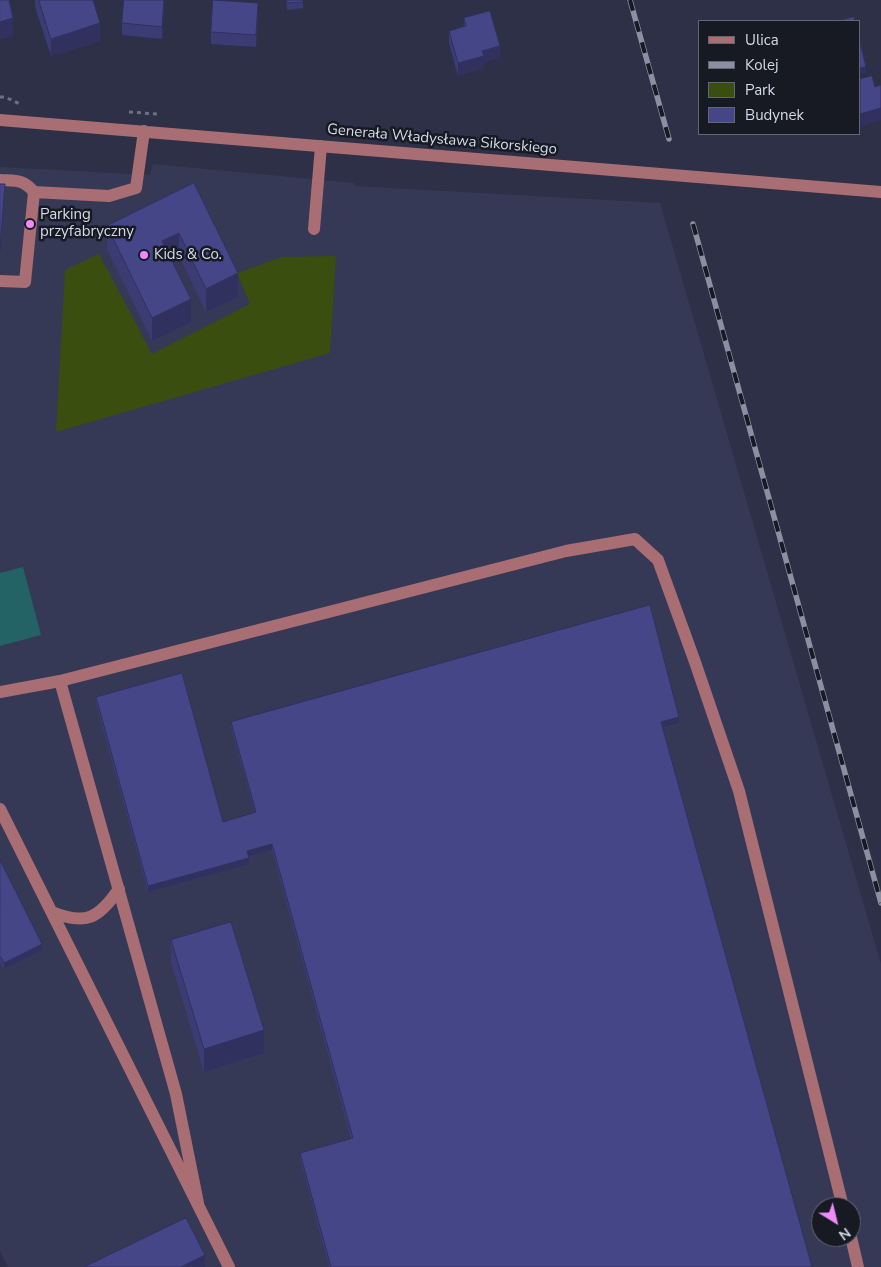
<!DOCTYPE html>
<meta charset="utf-8">
<style>
body{margin:0}
#map{position:relative;width:881px;height:1267px;overflow:hidden;background:#2d3047;font-family:"Nunito Sans",sans-serif}
canvas{display:block}
.legend{position:absolute;left:698px;top:20px;width:162px;height:115px;box-sizing:border-box;background:#171923;border:1px solid #636571;margin:0;padding:6px 9px;list-style:none;font-size:15px;color:#d5d8e7}
.legend li{display:flex;align-items:center;gap:10px;height:25px}
.legend b{width:25px;border:1px solid #636571}
.north{position:absolute;left:811px;top:1197px;width:50px;height:50px;box-sizing:border-box;background:#171923;border:1px solid #636571;border-radius:50%;rotate:144deg;font-size:14px;font-weight:700;line-height:20px;text-align:center;color:#d5d8e7}
.north::after{content:'';display:block;margin:auto;width:18px;height:22px;background:#ee8bf8;clip-path:polygon(50% 0,100% 100%,50% 72%,0 100%)}
</style>
<div id="map">
<canvas width="881" height="1267"></canvas>
<ul class="legend">
<li><b style="height:6px;background:#a86e73"></b>Ulica</li>
<li><b style="height:6px;background:#8c8fa1"></b>Kolej</li>
<li><b style="height:14px;background:#394e0f"></b>Park</li>
<li><b style="height:14px;background:#454687"></b>Budynek</li>
</ul>
<div class="north">N</div>
</div>
<script>
const ctx = document.querySelector('canvas').getContext('2d');
ctx.lineJoin = 'round';
function paint(path, color) { ctx.fillStyle = color; ctx.fill(path, 'evenodd'); }
function stroke(path, color, width, dash) { ctx.strokeStyle = color; ctx.lineWidth = width; ctx.lineCap = dash ? 'butt' : 'round'; ctx.setLineDash(dash || []); ctx.stroke(path); }
function drawText(font, color, halo, rows, align = 'center') {
  ctx.font = font + ' "Nunito Sans",sans-serif'; ctx.lineWidth = 5; ctx.setLineDash([]); ctx.textBaseline = 'middle'; ctx.strokeStyle = halo; ctx.fillStyle = color; for (const [text, x, y, turn = 0] of rows) {
    ctx.save(); ctx.translate(x, y); ctx.rotate((+turn || 0) * Math.PI / 180); ctx.textAlign = isNaN(turn) ? turn : align; if (halo) ctx.strokeText(text, 0, 0); ctx.fillText(text, 0, 0); ctx.restore();
  }
}
const built = new Path2D(`
 M153,164L354,183L355,186L660,203L881,964V1267H8L0,1251V167L150,175ZM821,1207H851V1237H821Z`);
const green = new Path2D(`
 M99,254L152,354L250,304L237,273L282,257L336,256L330,353L56,432L65,270Z`);
const water = new Path2D(`
 M23,567L41,635L0,646V573Z`);
const path = new Path2D(`
 M0,97H5L20,104
 M129,112L157,114`);
const minor = new Path2D(`
 M0,120L881,192
 M0,180C16,181 23,179 34,192L109,196L136,188L144,131
 M314,229L321,146
 M0,281L25,282L34,192
 M60,681L176,1094L198,1203
 M0,692L60,681L566,551L635,539L658,560L695,662L739,791L843,1207
 M0,809L229,1267
 M52,912C86,926 99,918 119,889
 M851,1237L858,1267`);
const rail = new Path2D(`
 M630,0L669,139
 M693,224L881,903`);
const wall = new Path2D(`
 M35,0H93L100,41L51,56L35,7Z
 M286,0H303V8L287,10Z
 M164,10L162,39L122,35V23Z
 M258,15L256,47L211,44V32Z
 M464,18L500,58L484,62V68L458,76L449,43V31L464,27Z
 M194,183L238,297L206,312L179,256L171,259L191,322L152,341L107,249V226Z
 M96,697L223,822L255,813L231,728V722L679,723L663,728L812,1267H329L300,1159V1153L351,1139L272,850L249,857V864L148,892L96,704Z
 M0,860L42,950L4,969L0,962Z
 M171,940L264,1053L204,1072L171,963Z`);
const shadedWall = new Path2D(`
 M164,0V10L162,39V27Z
 M258,3V15L256,47V35Z
 M13,18V36L0,40V22Z
 M100,23V41L51,56V39Z
 M500,46V58L484,62V68L458,76V63L482,51Z
 M866,67V73L860,74V68Z
 M881,108V120L860,126V114Z
 M179,233V256L162,264V241Z
 M238,273V297L206,312V289Z
 M191,299V322L152,341V318Z
 M679,717V723L661,728V722Z
 M272,844V850L247,857V851Z
 M249,858V864L148,892V886Z
 M42,944V950L4,969V963Z
 M264,1030V1053L204,1072V1049Z
 M205,1255V1267H181Z`);
const building = new Path2D(`
 M0,0H9L13,18L0,22Z
 M39,0H93L100,23L51,39Z
 M124,0H164L162,27L122,23Z
 M213,0L258,3L256,35L211,32Z
 M287,0H303V2L287,3Z
 M490,11L500,46L482,51L484,56L458,63L449,31L466,26L464,18Z
 M854,17L855,21H838Z
 M860,42L866,67L860,68Z
 M872,76L875,87L881,85V108L860,114V79Z
 M194,183L238,273L206,289L179,233L162,241L191,299L152,318L107,226Z
 M0,184H5L0,250Z
 M650,605L679,717L661,722L812,1267H331L300,1153L353,1138L272,844L247,851L249,858L148,886L96,697L182,673L223,822L256,812L231,722Z
 M0,860L42,944L4,963L0,956Z
 M231,922L264,1030L204,1049L171,940Z
 M186,1218L205,1255L181,1267H84Z`);
const markers = [
 [30,224,5,"#ee8bf8"],
 [144,255,5,"#ee8bf8"]
];
const streetNames = [
 ["Generała Władysława Sikorskiego",442,140,5]
];
const poiNames = [
 ["Parking",40,215],
 ["przyfabryczny",40,232],
 ["Kids & Co.",154,255]
];
paint(built, '#353956');
paint(green, '#394e0f');
paint(water, '#236265');
stroke(path, '#6d7084', 3, [4, 4]);
stroke(minor, '#a86e73', 12);
stroke(rail, '#8c8fa1', 5.5);
stroke(rail, '#171923', 4, [11]);
paint(wall, '#3b3c74');
paint(shadedWall, '#30315e');
paint(building, '#454687');
stroke(building, '#30315e', 1);
for (const [x, y, r, color] of markers) { const dot = new Path2D(); dot.arc(x, y, r, 0, 2 * Math.PI); ctx.fillStyle = color; ctx.fill(dot); stroke(dot, '#171923', 2); }
drawText('15px', '#d5d8e7', '#171923', streetNames);
drawText('15px', '#d5d8e7', '#171923', poiNames, 'left');
</script>
